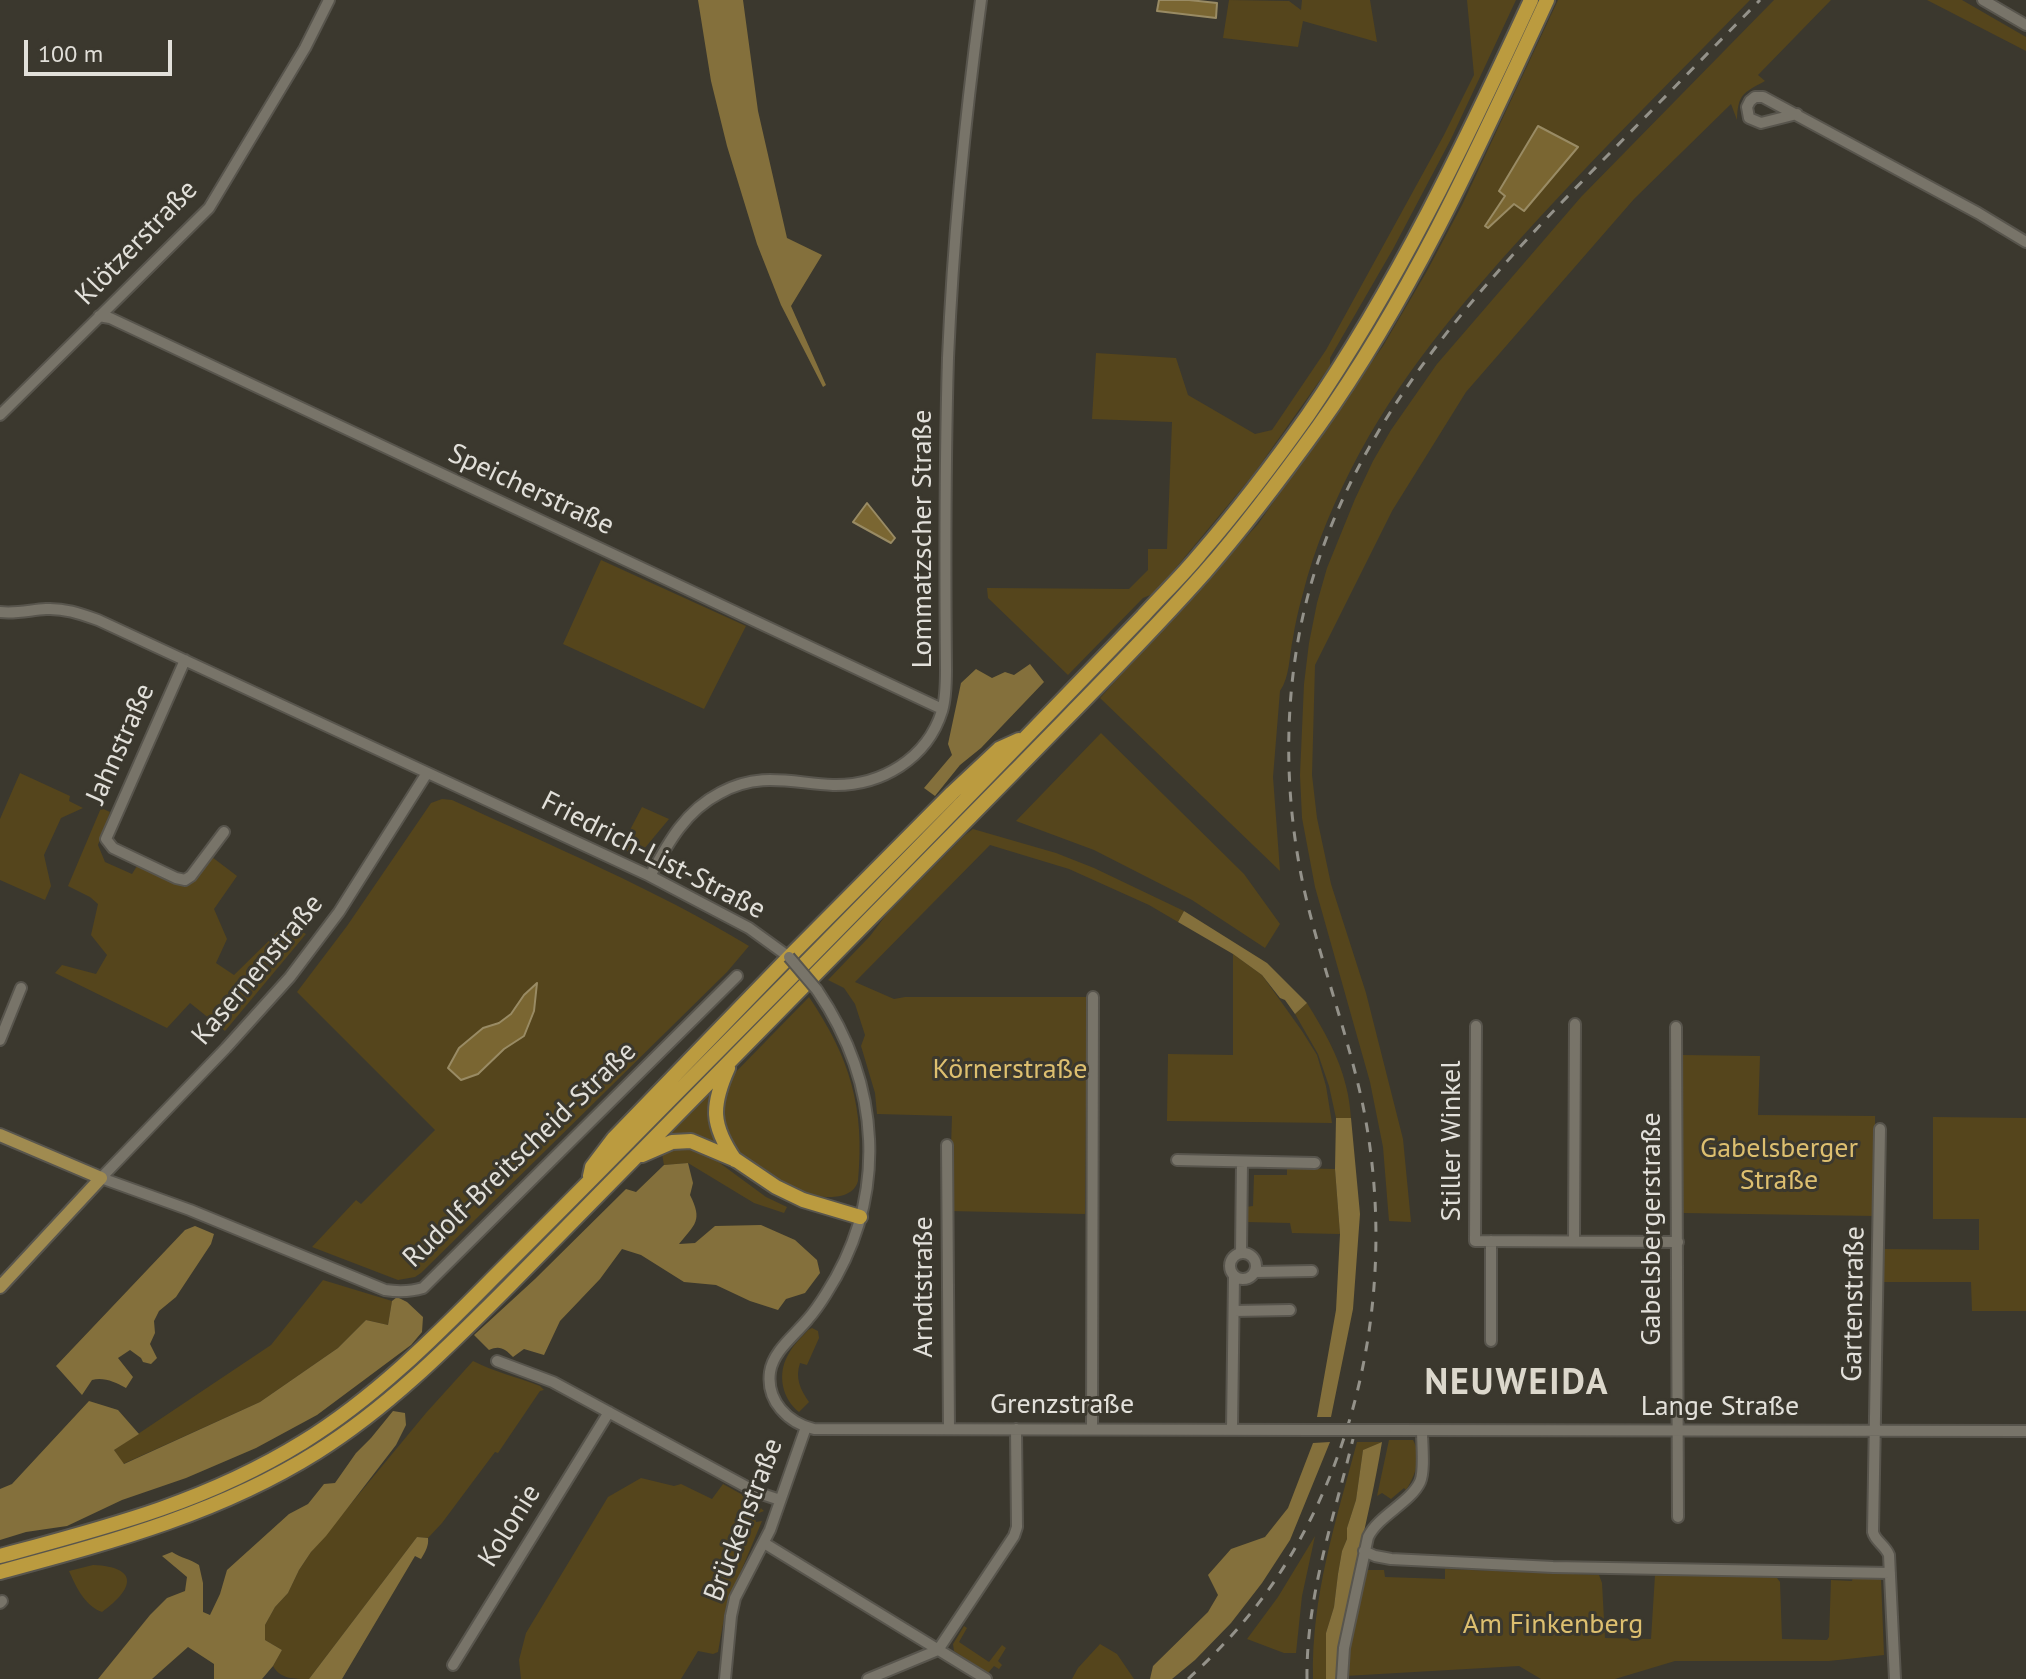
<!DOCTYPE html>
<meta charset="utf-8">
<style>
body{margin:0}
#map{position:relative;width:2026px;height:1679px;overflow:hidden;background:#3b382e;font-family:"PT Sans",sans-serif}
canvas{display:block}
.scale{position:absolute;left:24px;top:40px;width:148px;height:36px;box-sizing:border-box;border:4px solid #e2e0da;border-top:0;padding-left:10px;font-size:24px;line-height:28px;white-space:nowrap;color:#e2e0da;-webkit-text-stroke:6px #3b382e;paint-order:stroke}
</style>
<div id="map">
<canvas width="2026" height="1679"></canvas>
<div class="scale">100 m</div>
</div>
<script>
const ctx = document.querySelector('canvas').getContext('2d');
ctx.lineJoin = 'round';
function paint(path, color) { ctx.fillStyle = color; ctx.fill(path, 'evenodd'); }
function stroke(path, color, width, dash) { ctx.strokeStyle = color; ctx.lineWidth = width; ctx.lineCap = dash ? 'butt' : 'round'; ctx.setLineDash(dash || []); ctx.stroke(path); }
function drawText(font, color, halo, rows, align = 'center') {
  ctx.font = font + ' "PT Sans",sans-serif'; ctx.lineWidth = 6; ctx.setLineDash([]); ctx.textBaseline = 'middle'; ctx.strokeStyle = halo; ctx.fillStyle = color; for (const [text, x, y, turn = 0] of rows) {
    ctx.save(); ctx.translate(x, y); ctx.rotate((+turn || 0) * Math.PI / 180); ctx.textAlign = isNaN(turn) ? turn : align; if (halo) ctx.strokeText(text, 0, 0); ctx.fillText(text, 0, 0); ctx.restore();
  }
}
const green = new Path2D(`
 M1229,0L1289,1L1301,10L1302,0H1370L1377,42L1303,21L1298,47L1223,38Z
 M1467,0H1516L1451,139L1393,249L1330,358V366L1253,475L1155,593L1143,598L1068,675L988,598L987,588L1129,589L1148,570V549H1167L1172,422L1092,419L1096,353L1176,358L1188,395L1255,434L1272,430L1326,350L1444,135L1474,75Z
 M1558,0H1750C1680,72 1608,143 1540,217C1473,290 1408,364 1360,452C1336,497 1314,547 1302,597C1298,611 1295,625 1293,638C1289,656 1290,676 1280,691L1273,777L1280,871L1100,698L1258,524L1383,346L1427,271L1462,205ZM1578,147L1525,210L1515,203L1486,226L1505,196Z
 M1774,0H1831L1758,75L1765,81C1743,93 1738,94 1737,120L1731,104L1634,199L1466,392L1392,511L1315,665L1312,775L1317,818L1331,884L1366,993L1403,1139L1411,1222L1389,1221L1383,1147L1370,1082L1315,887L1302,818L1300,775L1304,684L1309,643L1317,603L1327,568L1355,499L1373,461L1391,430L1437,364L1581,197Z
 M1927,0H1962L2026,37V51Z
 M1351,360L1355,363L1267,486L1205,563L1149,625L458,1331L392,1390L324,1441L251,1483L170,1517L0,1566V1561L137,1523L368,1404L390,1386L455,1326L1146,622Z
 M601,560L746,626L704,709L563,644Z
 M1101,733L1244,874L1280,924L1265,948L1192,900L1094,850L1016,821Z
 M20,773L70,796L69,801L83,808L61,818L44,855L51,886L45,900L0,880V819Z
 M442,799L452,800C552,846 655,889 749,946L727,972L421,1273L415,1277L398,1280L312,1247L356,1200L361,1204L435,1130L297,992L347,926L431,803Z
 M642,807L669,819L644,849L642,848C633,854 629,852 620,849Z
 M101,808L110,812L98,845L105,862L132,874L137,866L185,887L192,883L212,857L237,876L214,909L227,939L216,963L234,975L287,923L306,934L225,1031L190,1003L167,1028L55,973L62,965L96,974L107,955L91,935L98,904L90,897L68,886Z
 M973,829L1056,853L1094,868L1184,911L1178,922L1149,905L1069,869L990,845L855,982L894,999L905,997H1087L1085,1214L949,1211L952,1116L877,1114L875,1093L861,1046L865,1035L855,1004L844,988L828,980L870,936L886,915L965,835Z
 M1233,954L1262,975L1302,1031L1317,1055L1326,1086L1332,1123L1167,1121L1168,1054L1233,1055Z
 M809,997C850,1058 865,1107 858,1181C852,1202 821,1198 804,1193C789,1188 753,1165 741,1154C733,1147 723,1135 721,1124C718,1109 722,1095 727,1081Z
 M1307,1003C1323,1029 1339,1056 1346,1086C1349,1097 1350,1108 1351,1118H1336L1329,1086L1318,1054L1295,1014Z
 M1681,1055L1760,1056L1758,1115L1875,1116V1216L1683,1213Z
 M713,1086L715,1088C709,1117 707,1122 721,1148L658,1142Z
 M1933,1117L2026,1118V1311H1972L1971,1282H1884V1249L1979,1250V1219H1933Z
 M685,1147L713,1158L766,1197L787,1207L784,1213L754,1203L688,1163L664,1165L662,1154Z
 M1287,1168L1335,1169L1340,1234L1292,1233L1290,1223L1246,1222L1245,1207L1253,1206L1254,1175H1287Z
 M323,1280L392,1301L388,1325L366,1320L338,1348L260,1402L123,1464L114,1450L271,1345Z
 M812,1328L818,1331L819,1338L807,1365L800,1363C795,1378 800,1389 809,1402L799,1412C782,1399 777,1374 788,1355C793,1345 801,1338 808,1330Z
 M473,1361C494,1372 517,1377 540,1386L544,1390L540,1391L498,1453L495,1452L442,1523L428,1538L417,1537L309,1679C294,1679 280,1679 273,1666L282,1650L265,1640V1625L275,1607L288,1593L299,1570L311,1552L426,1413Z
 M1389,1440H1413C1422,1456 1416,1475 1406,1490L1404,1488L1391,1499L1382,1493L1377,1496Z
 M1357,1442H1382L1363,1450L1356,1500L1347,1528V1539L1342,1551L1338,1574L1334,1607L1326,1633V1679H1313C1311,1597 1336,1521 1357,1442Z
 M641,1478L674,1486L681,1484L712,1499L723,1484L752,1500L764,1511L754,1515L756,1522L762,1521L726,1607L718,1652L713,1654L698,1651L681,1679H521L519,1660L526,1633L608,1497Z
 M1315,1536L1302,1596L1296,1653H1284L1247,1639L1278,1597Z
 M93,1565C140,1567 134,1589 102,1612C85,1606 76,1587 69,1571Z
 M1445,1569L1599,1575L1602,1583L1605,1638L1651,1639L1655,1575L1774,1574L1780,1582L1782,1639L1827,1640L1829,1637L1831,1580L1852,1581L1853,1576L1881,1579L1884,1655L1829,1661H1675L1615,1679H1541L1519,1666L1345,1676L1349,1646L1366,1570H1384L1385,1577L1445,1579Z
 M964,1626L967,1628L959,1642L989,1662L1002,1645L1006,1648L998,1661L1002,1665L999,1669L994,1666L988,1673L954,1651L953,1644Z
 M1100,1644L1117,1654L1134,1679H1072L1078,1668Z`);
const forest = new Path2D(`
 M698,0H743L758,111L787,238L822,255L791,306L826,385L823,387L781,305L757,244L727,146L711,81Z
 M1030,664L1044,682L981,748L960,765L935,796L924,788L952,755L948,744L961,683L976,669L992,678L1005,672L1014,675Z
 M1184,911L1267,963L1307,1003L1295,1014L1285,1000L1280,998L1262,975L1233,954L1178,922Z
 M1336,1118H1351L1360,1214L1353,1309L1331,1417H1317L1336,1310L1340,1234L1335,1169Z
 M688,1163L693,1183L690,1195C703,1221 695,1224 679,1244L695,1243L715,1226L761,1225L795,1240L817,1260L820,1273L805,1293L786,1299L778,1310L750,1301L716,1285L684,1282L641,1255L622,1249L600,1279L560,1321L544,1355L524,1349L513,1357C505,1349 500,1345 489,1350L474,1335L535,1279L626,1189L636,1192L664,1165Z
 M195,1226L214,1234L211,1244L176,1297L159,1311L154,1321L155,1333L150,1344L157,1358L151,1364L143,1362L141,1358L130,1350L118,1358L133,1377L126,1388C115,1382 104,1377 92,1380L82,1395L56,1366L185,1230Z
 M397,1297L407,1302L423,1317L422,1332L411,1345L317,1415L256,1448L186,1478L122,1500L67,1526L26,1532L0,1540V1489L12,1484L89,1401L118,1410L139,1434L114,1450L124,1464L260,1402L338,1348L366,1320L388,1325L392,1301Z
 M393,1411L405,1413L406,1425L396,1445L326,1536L311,1552L299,1570L288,1593L275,1607L265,1625V1640L282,1650L273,1666L262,1679H214V1664L188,1647L152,1679H98L150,1615L167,1598L185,1591L187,1577L162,1556L172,1552C181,1558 190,1559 199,1565L203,1583V1612L210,1615L220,1594L227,1570L289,1514L308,1504L324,1484L335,1483L356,1453L371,1438Z
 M1330,1442L1290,1540L1262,1583L1231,1623L1195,1660L1172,1679H1150L1153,1666L1208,1612L1218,1595L1208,1575L1231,1549L1265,1537L1288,1508L1313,1443Z
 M1382,1442C1369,1522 1345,1598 1338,1679H1326V1633L1334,1607L1338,1574L1342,1551L1347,1539V1528L1356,1500L1363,1450Z
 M417,1537L428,1538C429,1546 425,1552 421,1559L415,1556L342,1679H309Z`);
const water = new Path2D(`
 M1159,0H1189L1217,3L1216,18L1157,11Z
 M1538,126L1578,147L1524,211L1514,204L1488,228L1485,226L1505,196L1499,191Z
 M867,503L895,538L891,543L853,522Z
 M537,983L534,1011L524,1036L504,1049L478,1074L461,1080L448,1068L459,1048L483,1028L499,1023L511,1014L524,995Z`);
const minor = new Path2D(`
 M1983,0L2026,25
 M1797,114L1761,123L1749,118L1747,107L1750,101L1755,97H1763L1978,213L2026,242
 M99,316L110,318L942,709
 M0,415L209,208L305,48L329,0
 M0,612C16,614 30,610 46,609C65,608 81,614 98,620L650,876L749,928L789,957
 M185,660L106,839L113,848L176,878L185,880L191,876L224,832
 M427,773L339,912L290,977L226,1048L101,1178L190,1210L385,1290C399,1292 410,1292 423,1288L737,976
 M650,876C668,843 685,811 720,793C760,771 791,783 833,785C881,786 927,759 942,711C946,698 946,683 946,669C945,565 945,462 948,358C953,239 965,118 981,0
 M817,990C881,1084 889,1196 826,1294C821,1302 815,1311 808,1319C795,1335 773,1351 770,1372C766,1401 788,1423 814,1429L1319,1430
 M1476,1026L1475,1241L1678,1242
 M1676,1027L1678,1517
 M0,1040L21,988
 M1880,1129L1873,1532C1875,1541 1885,1545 1889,1555L1895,1679
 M947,1145L949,1429
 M1177,1160L1315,1163
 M1574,1241L1575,1024
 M1230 1266a13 13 0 1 1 26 0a13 13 0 1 1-26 0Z
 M1241,1253L1242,1162
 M1255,1272L1312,1271
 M1234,1311L1290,1310
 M1491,1341V1241
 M497,1361L553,1382L756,1492L780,1500
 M1092,1429L1093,997
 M1232,1429L1234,1276
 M1386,1430L2026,1431
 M764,1543L986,1679
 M1364,1551L1375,1556L1391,1559L1553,1567L1890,1573
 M0,1603L2,1601
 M453,1665L609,1412
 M725,1679L731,1616L735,1598L770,1530L806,1427
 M868,1679L938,1650L1014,1536L1017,1527L1016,1429
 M1342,1679L1344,1648L1368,1537C1379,1515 1410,1503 1420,1482C1425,1471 1422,1444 1422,1431`);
const major = new Path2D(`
 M0,1135L101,1178L0,1287`);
const highway = new Path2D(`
 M728,1068C711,1106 711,1125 735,1160
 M642,1155L672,1142L691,1141L736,1160L776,1187L803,1200L860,1217
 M590,1176L592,1167L614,1138L789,957L952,793L999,749L1019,740
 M0,1556C108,1527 206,1502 303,1442C374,1398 433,1339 491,1280C538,1233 584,1187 630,1140C802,967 973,793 1143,616C1162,595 1182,576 1200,554C1238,510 1274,463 1308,415C1397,285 1465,143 1531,0
 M0,1572C111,1542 218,1514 317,1452C389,1407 449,1346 509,1286C677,1114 847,944 1014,772C1078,706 1144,641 1205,572C1245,526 1282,477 1318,427C1412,295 1479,147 1547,0`);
const rail = new Path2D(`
 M1188,1679C1221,1649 1251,1616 1276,1579C1368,1440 1396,1263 1362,1101C1346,1029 1320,960 1304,889C1283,793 1283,690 1308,595C1355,419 1482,283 1606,157C1657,105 1709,52 1760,0
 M1307,1679C1306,1596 1334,1518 1353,1439`);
const minorBridge = new Path2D(`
 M789,957L817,990
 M1319,1430H1386`);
const streetNames = [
 ["Klötzerstraße",137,243,-46],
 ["Speicherstraße",531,490,25],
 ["Lommatzscher Straße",923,539,-90],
 ["Jahnstraße",121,744,-66],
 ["Friedrich-List-Straße",653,856,27],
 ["Kasernenstraße",258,970,-50],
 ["Stiller Winkel",1452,1141,-90],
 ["Rudolf-Breitscheid-Straße",520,1155,-44],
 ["Gabelsbergerstraße",1652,1229,-90],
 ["Arndtstraße",924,1287,-90],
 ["Gartenstraße",1854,1304,-89],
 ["Grenzstraße",1062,1405],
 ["Lange Straße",1720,1407],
 ["Brückenstraße",744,1520,-69],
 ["Kolonie",510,1526,-58]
];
const parkNames = [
 ["Körnerstraße",1010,1070],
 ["Gabelsberger",1779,1149],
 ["Straße",1779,1181],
 ["Am Finkenberg",1553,1625]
];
const districtNames = [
 ["NEUWEIDA",1517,1384]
];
paint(green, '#55451c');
paint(forest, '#84703c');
paint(water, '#7a6632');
stroke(water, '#998b64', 2);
stroke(minor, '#58554d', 14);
stroke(major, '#58554d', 16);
stroke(highway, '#58554d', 18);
stroke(minor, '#787469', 10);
stroke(major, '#a08b50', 12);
stroke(highway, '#bb9b3f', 14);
stroke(rail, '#94928a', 3, [10, 10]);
stroke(minorBridge, '#58554d', 14, []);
stroke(minorBridge, '#787469', 10);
drawText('28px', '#e2e0da', '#3b382e', streetNames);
drawText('28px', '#ddbf6f', '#3b382e', parkNames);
ctx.letterSpacing = '2px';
drawText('bold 36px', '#dcd8cc', '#3b382e', districtNames);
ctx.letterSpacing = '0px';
</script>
